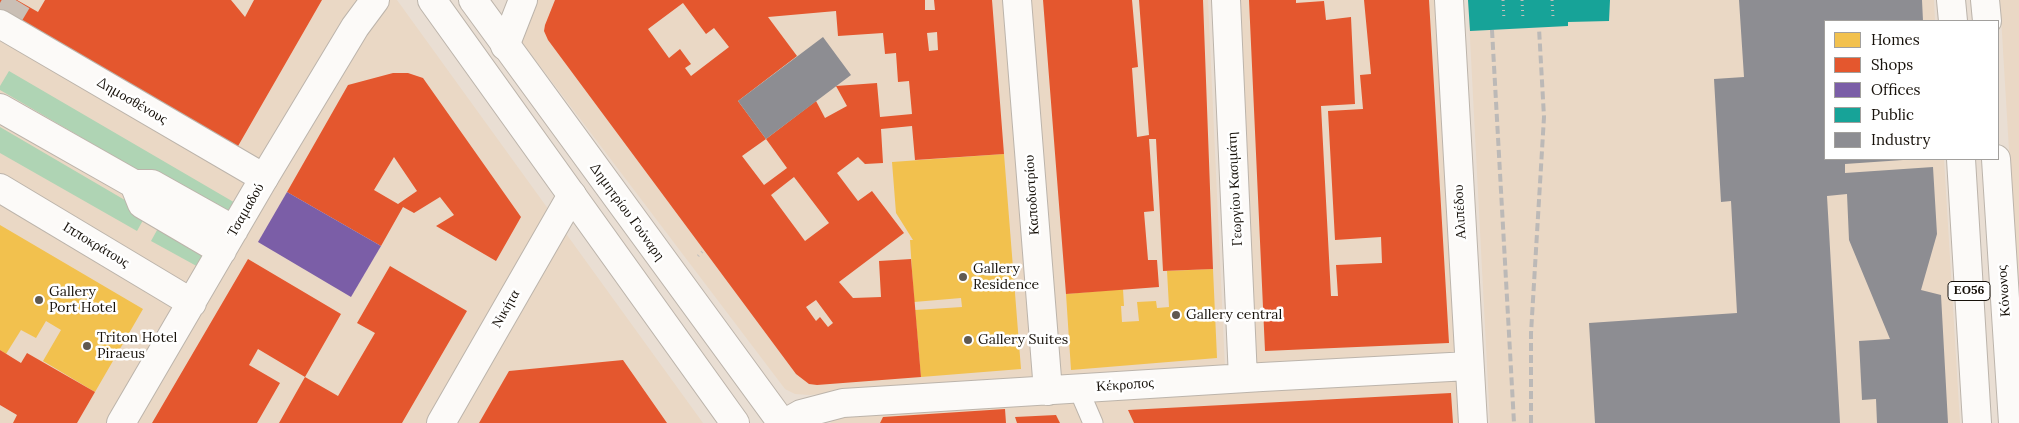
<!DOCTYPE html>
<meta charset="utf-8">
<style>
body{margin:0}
#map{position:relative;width:2019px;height:423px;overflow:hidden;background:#e9ded3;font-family:Lora,serif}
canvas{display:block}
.legend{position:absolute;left:1824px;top:20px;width:175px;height:140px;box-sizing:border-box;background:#fff;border:1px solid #a2a09d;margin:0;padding:6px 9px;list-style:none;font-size:15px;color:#17110a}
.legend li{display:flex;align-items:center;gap:10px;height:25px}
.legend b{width:25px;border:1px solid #a2a09d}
</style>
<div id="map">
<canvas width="2019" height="423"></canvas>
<ul class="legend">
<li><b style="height:14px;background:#f2c14e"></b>Homes</li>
<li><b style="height:14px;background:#e4572e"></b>Shops</li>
<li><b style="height:14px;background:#7b5ea7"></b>Offices</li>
<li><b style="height:14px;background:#17a398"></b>Public</li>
<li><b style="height:14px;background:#8d8d92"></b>Industry</li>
</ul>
</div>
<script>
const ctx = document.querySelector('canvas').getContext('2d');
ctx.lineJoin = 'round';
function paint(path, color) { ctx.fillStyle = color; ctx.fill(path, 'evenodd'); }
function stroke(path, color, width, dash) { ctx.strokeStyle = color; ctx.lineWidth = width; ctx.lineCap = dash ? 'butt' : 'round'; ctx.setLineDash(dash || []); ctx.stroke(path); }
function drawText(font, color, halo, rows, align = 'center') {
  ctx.font = font + ' Lora,serif'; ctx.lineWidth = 5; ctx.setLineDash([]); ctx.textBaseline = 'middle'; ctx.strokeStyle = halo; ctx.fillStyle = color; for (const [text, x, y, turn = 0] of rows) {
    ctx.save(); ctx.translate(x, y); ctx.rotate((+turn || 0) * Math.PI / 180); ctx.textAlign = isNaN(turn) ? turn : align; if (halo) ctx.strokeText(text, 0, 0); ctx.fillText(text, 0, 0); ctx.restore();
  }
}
const built = new Path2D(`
 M0,0H397L703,423H0Z
 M531,0H1208L1225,368L809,395L795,394L785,389L521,41Z
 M1234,0H1436L1457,352L1254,365Z
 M1468,0H1934L1935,21H1825V159H1944L1960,423H1490Z
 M2000,0H2019V317Z
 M1458,381L1461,423H830L837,417L1009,402Z`);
const green = new Path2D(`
 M9,71L237,204L227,222L0,90V86Z
 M0,127L147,213L137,231L0,153Z
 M161,223L212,252L202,269L151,241Z`);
const homes = new Path2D(`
 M1004,154L1021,369L921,377L915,310L962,307L961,298L914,302L910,240H913L896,213L892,162Z
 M0,225L143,309L95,392L43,361L61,330L46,321L36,338L21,330L6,354L0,350Z
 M1213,269L1217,358L1071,370L1066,294L1123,289L1124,306H1121L1122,322L1139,321L1137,302L1156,301L1157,308L1169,307L1167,271Z`);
const shops = new Path2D(`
 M0,0H17L38,12L45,0H231L245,17L254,0H322L226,167L0,34Z
 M555,0H925V10H935L934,0H992L1004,154L915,160L912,126L881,129L883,163L865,164L858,157L837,173L858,201L872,191L904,233L839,282L853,298L881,297L879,261L911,259L921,377L817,385L809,384L796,374L548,40L544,31L545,25ZM683,3L706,34L714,28L729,47L691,76L685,68L691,64L680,49L669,58L648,29ZM836,11L838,36L883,33L885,54L896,53L898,82L909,81L912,114L880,117L877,83L836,86L847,106L825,118L816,101L766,139L738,101L797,56L768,17ZM937,32L938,50L929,51L927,33ZM766,139L787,168L764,185L742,156ZM794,177L829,223L805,241L771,195ZM816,300L833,323L828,327L820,317L816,321L806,307Z
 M1043,0H1132L1138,67L1132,68L1137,137L1149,135L1139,0H1203L1213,269L1163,271L1156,139H1149L1154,211L1144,212L1148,260H1157L1159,287L1066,294Z
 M1249,0H1296V3L1324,1L1326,20L1351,17L1355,104L1321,106L1331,296H1338L1336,265L1382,263L1381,237L1335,240L1328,111L1363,109L1360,75L1371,74L1364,0H1429L1449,343L1265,351Z
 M393,73H408L423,78L521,217L496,261L436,226L454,215L440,197L414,213L403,207L381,246L287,192L348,85ZM394,157L417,191L398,204L374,190Z
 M248,259L341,314L305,377L258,349L249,365L280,383L257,423H152Z
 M390,266L467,311L402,423H279L305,377L338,396L375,333L357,323Z
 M0,350L21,363L27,353L95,392L77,423H13L17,415L0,405Z
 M623,360L667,423H479L509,371Z
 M1451,393L1453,423H1134L1128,410Z
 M1005,409L1006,423H880L883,417Z
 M1056,415L1060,423H1017L1015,417Z`);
const offices = new Path2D(`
 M287,192L381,246L351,297L258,242Z`);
const public = new Path2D(`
 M1468,0H1610L1609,21L1568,22V26L1470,31Z`);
const industry = new Path2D(`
 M1739,0H1922L1923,21H1825V159H1903V160L1845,164V173L1933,167L1937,234L1921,290L1941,295L1948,423H1877L1876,399L1862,400L1859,341L1890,339L1849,240L1847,194L1827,196L1840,423H1595L1589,323L1737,313L1731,201L1721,202L1714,79L1744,77Z
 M823,37L851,75L766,139L738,101Z`);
const minorTunnel = new Path2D(`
 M3,25L18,0`);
const path = new Path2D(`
 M1503,0L1504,20
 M1522,0L1523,20
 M1552,0L1553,17
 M698,256L704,250`);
const service = new Path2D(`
 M1078,388L1093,423`);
const pedestrian = new Path2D(`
 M0,24L264,178
 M441,423L572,195`);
const minor = new Path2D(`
 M1017,0L1048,391
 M1226,0L1243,378
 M1449,0L1473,423
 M0,108L134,184H152L234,230
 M134,184L142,204L222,251
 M0,188L192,303
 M121,423L264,178L355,27L375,0
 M785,423L801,414L843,403L1262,377L1469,366`);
const tertiary = new Path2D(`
 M505,46L523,0`);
const secondary = new Path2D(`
 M432,0L735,423
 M473,0L782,423`);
const primary = new Path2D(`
 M1951,0L1953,21
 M1985,0L1987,21
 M1961,159L1977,423
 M1996,159L2013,423`);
const rail = new Path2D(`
 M1492,30L1514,423
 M1531,423V333L1544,117L1539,28`);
const markers = [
 [963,277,5,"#605950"],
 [39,300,5,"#605950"],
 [1176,315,5,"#605950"],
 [968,340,5,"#605950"],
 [87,346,5,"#605950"]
];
const shields = [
 [1969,291,42]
];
const shieldNames = [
 ["ΕΟ56",1969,291]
];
const streetNames = [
 ["Δημοσθένους",132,101,30],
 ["Γεωργίου Κασιμάτη",1235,189,-93],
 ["Καποδιστρίου",1032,195,-94],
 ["Τσαμαδού",246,210,-60],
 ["Δημητρίου Γούναρη",627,212,54],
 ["Αλιπέδου",1460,212,-93],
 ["Ιπποκράτους",96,245,31],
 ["Κόνωνος",2004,291,-94],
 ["Νικήτα",506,309,-60],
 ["Κέκροπος",1125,385,-4]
];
const poiNames = [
 ["Gallery",973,269],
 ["Residence",973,285],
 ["Gallery",49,292],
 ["Port Hotel",49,308],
 ["Gallery central",1186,315],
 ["Triton Hotel",97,338],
 ["Piraeus",97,354],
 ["Gallery Suites",978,340]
];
paint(built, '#ead8c5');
paint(green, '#afd4b4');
paint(homes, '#f2c14e');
paint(shops, '#e4572e');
paint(offices, '#7b5ea7');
paint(public, '#17a398');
paint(industry, '#8d8d92');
stroke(minorTunnel, '#cabfb5', 28, [28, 14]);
stroke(service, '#bcb4ab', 21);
stroke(pedestrian, '#bcb4ab', 30);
stroke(minor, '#bcb4ab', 30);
stroke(tertiary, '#bcb4ab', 30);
stroke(secondary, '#bcb4ab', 30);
stroke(primary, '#bcb4ab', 30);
stroke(path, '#c3c0bc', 3, [1, 4]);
stroke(service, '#fcfaf8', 19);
stroke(pedestrian, '#fcfaf8', 28);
stroke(minor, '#fcfaf8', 28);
stroke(tertiary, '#fcfaf8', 28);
stroke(secondary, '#fcfaf8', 28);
stroke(primary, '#fcfaf8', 28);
stroke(rail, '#bcb9b7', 4, [8, 4]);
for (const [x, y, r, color] of markers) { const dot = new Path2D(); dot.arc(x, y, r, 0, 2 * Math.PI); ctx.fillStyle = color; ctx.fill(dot); stroke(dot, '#fff', 2); }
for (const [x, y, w] of shields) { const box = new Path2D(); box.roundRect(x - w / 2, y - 9.5, w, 19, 4); ctx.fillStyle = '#fff'; ctx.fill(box); stroke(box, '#17110a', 1); }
drawText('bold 12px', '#17110a', null, shieldNames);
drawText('14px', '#17110a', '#fff', streetNames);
drawText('14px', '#17110a', '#fff', poiNames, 'left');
</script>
